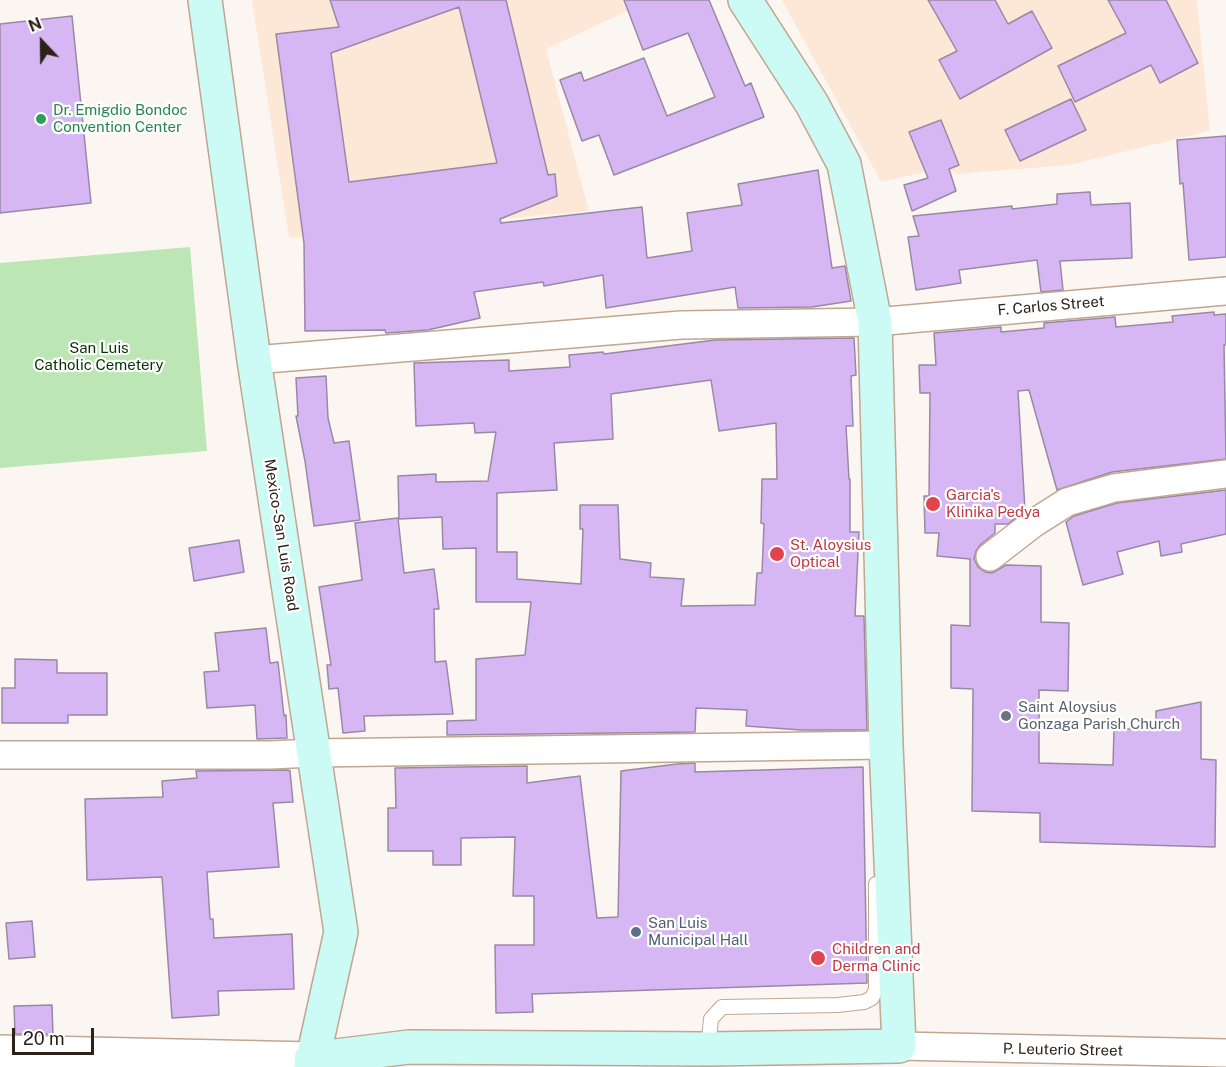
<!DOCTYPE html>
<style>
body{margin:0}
#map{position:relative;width:1226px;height:1067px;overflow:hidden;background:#fcf6f2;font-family:"Public Sans",sans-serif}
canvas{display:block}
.north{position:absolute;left:12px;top:12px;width:60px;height:60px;-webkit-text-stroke:4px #fff;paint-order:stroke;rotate:338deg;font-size:16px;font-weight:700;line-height:24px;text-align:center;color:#2c221a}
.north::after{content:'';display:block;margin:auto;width:21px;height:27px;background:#2c221a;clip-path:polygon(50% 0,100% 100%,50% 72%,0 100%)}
.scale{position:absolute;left:12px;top:1028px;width:82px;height:27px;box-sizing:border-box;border:3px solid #2c221a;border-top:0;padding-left:8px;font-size:18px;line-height:21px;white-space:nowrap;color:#2c221a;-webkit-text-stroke:4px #fff;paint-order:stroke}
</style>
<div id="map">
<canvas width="1226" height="1067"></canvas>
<div class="north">N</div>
<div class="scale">20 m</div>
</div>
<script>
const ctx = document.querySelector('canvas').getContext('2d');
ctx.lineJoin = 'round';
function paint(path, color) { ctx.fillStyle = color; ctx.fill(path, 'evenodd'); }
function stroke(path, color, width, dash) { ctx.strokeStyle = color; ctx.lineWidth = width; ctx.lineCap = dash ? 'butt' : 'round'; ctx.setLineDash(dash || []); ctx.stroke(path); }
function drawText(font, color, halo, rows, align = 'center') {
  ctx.font = font + ' "Public Sans",sans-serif'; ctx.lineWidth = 4.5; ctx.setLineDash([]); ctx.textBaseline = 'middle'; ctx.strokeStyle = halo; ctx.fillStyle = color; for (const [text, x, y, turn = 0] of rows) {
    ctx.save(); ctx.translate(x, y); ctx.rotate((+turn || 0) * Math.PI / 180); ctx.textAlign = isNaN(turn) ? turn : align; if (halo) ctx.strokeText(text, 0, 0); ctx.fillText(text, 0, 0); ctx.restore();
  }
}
const built = new Path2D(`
 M252,0H651L546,49L589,211L289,238Z
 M782,0H1197L1210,131L1069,165L958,174L947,167L881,182Z`);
const green = new Path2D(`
 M190,247L207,451L0,468V263Z`);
const building = new Path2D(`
 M330,0H506L548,175L555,174L557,196L500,219L501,223L642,207L647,258L692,251L687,213L742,205L738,184L818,170L832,268L845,266L851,301L812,307L738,308L735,287L606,308L603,275L544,286L543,282L474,292L480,318L428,330L386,333L385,330L305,331L304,243L276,34L339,27ZM459,7L497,163L349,182L331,53Z
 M624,0H709L745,86L751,83L764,117L614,175L599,135L582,141L560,80L581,72L584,81L644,58L667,116L715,97L688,33L643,50Z
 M928,0H995L1008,24L1032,11L1052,48L960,99L939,60L957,51Z
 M1108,0H1166L1198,63L1160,83L1151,65L1075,102L1058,66L1126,33Z
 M72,16L91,203L0,213V24Z
 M1071,99L1086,130L1020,161L1005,130Z
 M941,120L959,165L949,169L956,191L912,211L904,185L928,178L909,132Z
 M1226,136V257L1189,260L1183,183L1180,184L1177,140Z
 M1090,192L1091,205L1130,203L1132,258L1060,261L1063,290L1041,292L1037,260L959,270L961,283L916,290L908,237L919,236L913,216L1012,206V209L1057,204V194Z
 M1214,312V315L1226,314V345H1224L1226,459L1112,472L1057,490L1029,390L1018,391L1025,510L1008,524H995V533L980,545L976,551L974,559L978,567L985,572L992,573L1006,565L1041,566V622L1069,623L1068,691L1039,690V763L1113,765L1114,729H1156V711L1201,702V759L1216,760L1215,847L1040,842V813L972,811L973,689L951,688V625L970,626V559L937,556L939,533H925L924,496H929L930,393H920L919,365H936L934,333L1001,327V332L1044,328V323L1115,317L1116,327L1173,322L1172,316Z
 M854,338L856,375L851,376L853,426H846L849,479H850V532H859L855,616H864L867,730H801L746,726L747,710L696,708L695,732L447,735V721L476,720V659L525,655L531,602H476V548L443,549L442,517L399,519L398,476L436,474V482L488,481L496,432L475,433L474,423L416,426L414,363L509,360V371L570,367L569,355L603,352L604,354L715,340ZM711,380L719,431L776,423L777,479H762L761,523L764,524L762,573H757L755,605L681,606L684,579L650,577L651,563L620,559L618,505H580V529H583L581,584L517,579V552H497V493L557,490L554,443L613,439L611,394Z
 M326,376L328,418L334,443L349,441L360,520L314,526L305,461L296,416H298L296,378Z
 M1226,490V534L1181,544L1182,552L1161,556L1159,541L1117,552L1123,574L1083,585L1066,522L1074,516L1117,503Z
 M398,518L404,573L434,569L439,609H434L435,662L446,661L453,714L364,716L365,731L343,733L338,688L329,689L327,665H331L319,587L362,580L355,523Z
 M239,540L244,572L194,581L189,548Z
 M266,628L270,663L278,662L284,716L286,715L287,738L257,739L255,705L207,708L204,672L219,671L215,633Z
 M15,659L57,660V673H107V715H68V723H2V688H15Z
 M695,763V772L863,767L867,983L532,994L533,1012L496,1013L495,945H534V896H513L515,837L461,838V865H433V851H388V808H396L395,768L527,766V783L580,776L597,918L618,917L621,771L677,764Z
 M288,770L290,771L293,802L273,803L279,867L207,872L210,919H213L214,938L292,934L294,989L218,991L219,1015L172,1018L162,877L87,880L85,799L163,797L162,781L197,778L196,771Z
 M32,921L35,957L9,959L6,923Z
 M52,1005L53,1034H15L14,1006Z`);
const service = new Path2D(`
 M708,1049L711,1019L722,1007L838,1005L864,1002L872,998L876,989V884`);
const minor = new Path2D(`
 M254,360L681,325L875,322L1226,291
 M990,557L1034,523L1067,502L1114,488L1226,474
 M0,755H270L314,753L886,745
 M899,1046L1226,1053`);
const tertiary = new Path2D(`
 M0,1052L311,1059`);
const secondary = new Path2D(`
 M205,0L254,360L341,932L311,1067
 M311,1059L409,1047L708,1049L899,1046L886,745L875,322L844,164L812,104L745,0`);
const markers = [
 [41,119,6,"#2e9e5b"],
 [933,504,8,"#e0444e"],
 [777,554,8,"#e0444e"],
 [1006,716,6,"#6b7280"],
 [636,932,6,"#5c6f8a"],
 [818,958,8,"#e0444e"]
];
const leisureNames = [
 ["Dr. Emigdio Bondoc",53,110],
 ["Convention Center",53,127]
];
const streetNames = [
 ["F. Carlos Street",1051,306,-5],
 ["Mexico-San Luis Road",281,535,81],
 ["P. Leuterio Street",1063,1050,1]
];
const parkNames = [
 ["San Luis",99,348],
 ["Catholic Cemetery",99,365]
];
const healthNames = [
 ["Garcia's",946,495],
 ["Klinika Pedya",946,512],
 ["St. Aloysius",790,545],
 ["Optical",790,562],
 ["Children and",832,949],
 ["Derma Clinic",832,966]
];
const worshipNames = [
 ["Saint Aloysius",1018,707],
 ["Gonzaga Parish Church",1018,724]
];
const serviceNames = [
 ["San Luis",648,923],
 ["Municipal Hall",648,940]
];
paint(built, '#fde8d7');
paint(green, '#bce7b5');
paint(building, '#d6b7f3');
stroke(building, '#9889a5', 1.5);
stroke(service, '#c1a690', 16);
stroke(minor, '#c1a690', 30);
stroke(tertiary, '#c1a690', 36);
stroke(secondary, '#c1a690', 36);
stroke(service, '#fff', 14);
stroke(minor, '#fff', 27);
stroke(tertiary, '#fff', 33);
stroke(secondary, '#ccfbf5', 33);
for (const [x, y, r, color] of markers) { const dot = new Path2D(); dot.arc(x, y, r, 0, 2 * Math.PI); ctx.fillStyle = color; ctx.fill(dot); stroke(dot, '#fff', 2); }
drawText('15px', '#27864d', '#fff', leisureNames, 'left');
drawText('15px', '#2c221a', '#fff', streetNames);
drawText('15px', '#043500', '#fff', parkNames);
drawText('15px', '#be3a42', '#fff', healthNames, 'left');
drawText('15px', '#5b616d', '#fff', worshipNames, 'left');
drawText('15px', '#4e5e75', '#fff', serviceNames, 'left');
</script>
